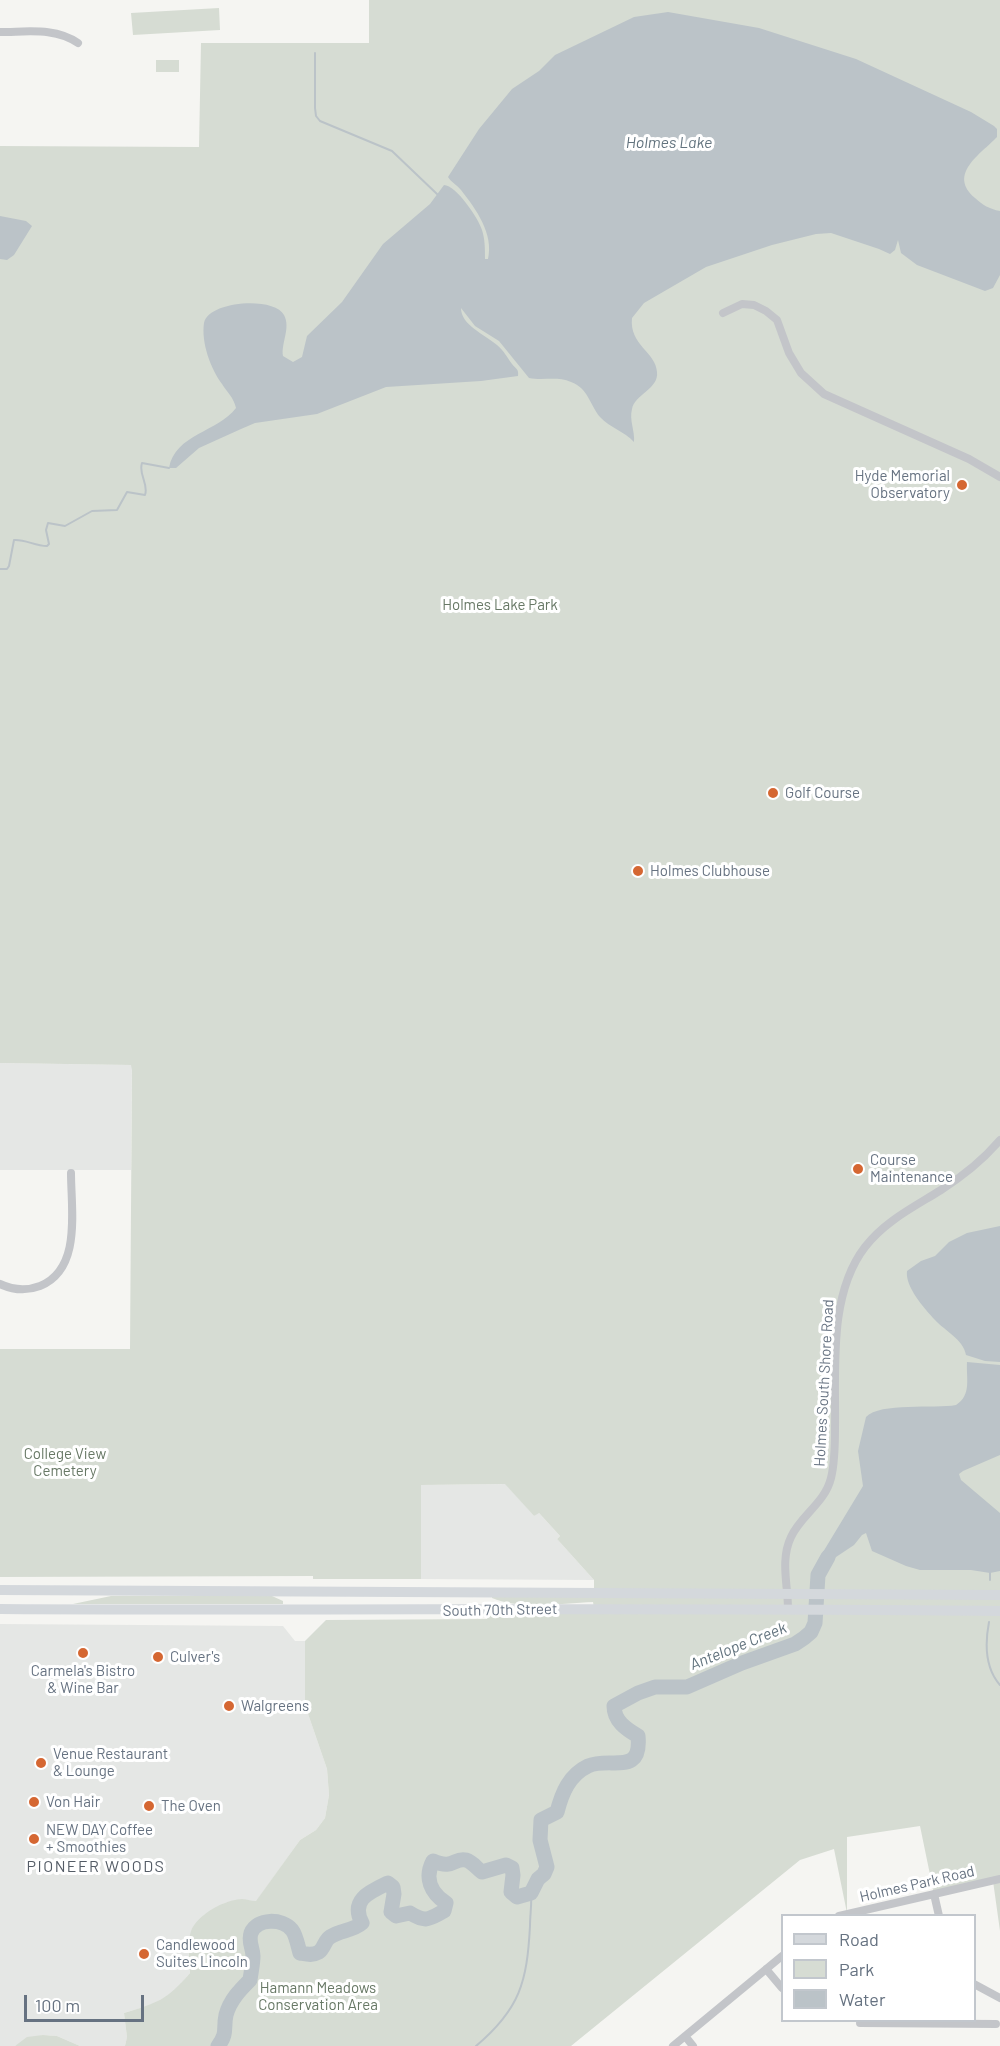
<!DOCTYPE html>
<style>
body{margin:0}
#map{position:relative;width:1000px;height:2046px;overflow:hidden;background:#f5f5f2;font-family:Barlow,sans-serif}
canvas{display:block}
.legend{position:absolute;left:781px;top:1914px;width:195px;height:108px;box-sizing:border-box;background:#fff;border:2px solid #c2c7cd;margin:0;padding:8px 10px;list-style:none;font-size:18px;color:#667281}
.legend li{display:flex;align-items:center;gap:12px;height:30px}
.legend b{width:30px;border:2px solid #c2c7cd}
.scale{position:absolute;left:24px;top:1995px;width:120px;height:27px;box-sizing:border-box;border:3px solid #667281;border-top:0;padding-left:8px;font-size:18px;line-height:21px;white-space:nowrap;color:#667281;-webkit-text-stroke:4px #fff;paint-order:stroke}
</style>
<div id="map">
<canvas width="1000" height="2046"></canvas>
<ul class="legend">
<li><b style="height:8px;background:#d4d8dc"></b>Road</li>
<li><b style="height:16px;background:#d6dcd3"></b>Park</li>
<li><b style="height:16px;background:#bbc3c8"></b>Water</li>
</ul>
<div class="scale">100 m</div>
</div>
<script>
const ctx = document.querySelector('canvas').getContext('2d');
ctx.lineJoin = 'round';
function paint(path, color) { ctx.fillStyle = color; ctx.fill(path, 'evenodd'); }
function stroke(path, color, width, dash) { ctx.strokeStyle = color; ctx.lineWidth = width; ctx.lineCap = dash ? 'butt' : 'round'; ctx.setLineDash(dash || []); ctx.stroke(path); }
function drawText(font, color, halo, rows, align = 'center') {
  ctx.font = font + ' Barlow,sans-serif'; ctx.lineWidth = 6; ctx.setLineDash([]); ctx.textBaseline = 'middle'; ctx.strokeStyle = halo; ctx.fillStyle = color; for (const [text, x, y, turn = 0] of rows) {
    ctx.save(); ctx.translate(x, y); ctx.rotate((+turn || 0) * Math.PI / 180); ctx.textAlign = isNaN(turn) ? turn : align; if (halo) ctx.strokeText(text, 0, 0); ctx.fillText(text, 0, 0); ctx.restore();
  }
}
const built = new Path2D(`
 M0,1063L132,1065L131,1170H0Z
 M506,1484L534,1516L538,1512L560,1536L557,1539L594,1580L421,1579L420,1485Z
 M0,1624L283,1626L295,1641H305V1705L327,1769L329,1795L325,1818L316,1830L300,1840L256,1902L242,1899L225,1903L204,1915L188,1950L190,1973L173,1993L151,2005L124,2013L127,2037L125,2046H80L57,2036L43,2035L15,2046H0Z`);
const green = new Path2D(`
 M369,0H1000V1931L993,1881L934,1894L920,1826L847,1837V1913L834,1849L800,1860L571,2046H125L127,2037L124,2013C157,2003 167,2000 190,1973C189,1960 187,1944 191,1931C198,1914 224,1900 242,1899C246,1899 251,1901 256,1901L300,1840L316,1830L325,1818L329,1795L327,1769L305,1705V1641L326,1620L487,1619V1610L594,1608L593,1602C564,1603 519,1610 492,1598V1596H594V1580L557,1539L560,1536L539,1513L534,1516L505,1484L421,1485V1579H313V1576L0,1577V1349H130L132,1070L131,1065L0,1063V146L199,147L201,43H369Z
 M219,8L220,30L133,35L131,13Z
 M156,60H179V72H156Z
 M111,1596H272L283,1601V1604H73Z
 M43,2035L57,2036L80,2046H15L27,2037Z`);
const water = new Path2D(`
 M668,12L759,28L856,59L971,112L994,126L997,129V137C981,154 947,174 975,198C983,205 989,209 1000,211V275L993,288L985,291L917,265L901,253L898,240L895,250L890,254L879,249L831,233L816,234L772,245L706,267L644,303L632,318C629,345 656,352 657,372C659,389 635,394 632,409C629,420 635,431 634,442C624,431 610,428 600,417C590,405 588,388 571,382C557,376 543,381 529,378L499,341L475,326L461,308C461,325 484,334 497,345C504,351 507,357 512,364C516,369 519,369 518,376L481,381L386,387L317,414L255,423L241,429L199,448L176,468H169C175,434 218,432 236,408C234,398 227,392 222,384C211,369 201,343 204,323C208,301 274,296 284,315C291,328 281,343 283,356L293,362L302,357L307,336L342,302L383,244L430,204L444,185C456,185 479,219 482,230C485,239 485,249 485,259H488C494,234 476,209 461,190C457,185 451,182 448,177L479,129L512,89L539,71L555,55L634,17Z
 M0,216L26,221L32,226L14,255L7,260L0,259Z
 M1000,1226V1362L985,1361L966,1355C963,1339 945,1331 935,1320C924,1308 905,1287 907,1271L921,1261L935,1256L949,1242L967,1233Z
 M967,1362L1000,1365V1455L963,1471L959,1474L961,1480L1000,1513V1571L990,1573L971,1570H920L906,1566L872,1551L866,1533L862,1535L854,1545L836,1557L823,1573L818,1575L816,1572L817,1562L863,1486L858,1451L866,1417C880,1402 935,1409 956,1405C972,1395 966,1378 967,1362Z`);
const stream = new Path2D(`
 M315,53V108L316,116L320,121L392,151L437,194
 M0,569H7L9,566L14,540C25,539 35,546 47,546L49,544L46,530L48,523L65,526L92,511L117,510L127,492L145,495C149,484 138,474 142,463L169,468
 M990,1580V1573
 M989,1622C985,1643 985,1668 1000,1685
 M476,2046C520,2009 527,1982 530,1926C530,1914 532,1905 531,1893`);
const river = new Path2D(`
 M218,2046C228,2033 223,2029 226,2015C230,2000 240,1990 250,1980C251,1972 253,1964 253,1956C253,1948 248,1942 251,1933C257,1918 282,1918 292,1930C296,1935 298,1946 300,1953C306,1954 312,1956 319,1952C324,1948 325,1940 330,1937C340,1930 353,1931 362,1923C350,1900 369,1892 388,1883L393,1887L394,1894L391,1912L396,1916L410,1913C426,1923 429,1919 444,1911L446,1903C431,1893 424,1878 433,1861C454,1870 454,1857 466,1860C473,1862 477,1869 482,1872L506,1865L512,1868L513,1875L511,1892L517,1897L531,1893L538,1879L544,1874L547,1867L540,1840L541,1820L557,1812C562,1793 569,1775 588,1766C610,1756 642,1777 638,1736C626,1729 614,1721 614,1706L638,1693L655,1687H687L742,1663L795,1644L804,1638L811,1632L815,1623L818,1575L828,1557`);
const street = new Path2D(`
 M0,32C27,32 55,27 78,43
 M723,313L742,304L754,305L766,311L777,320L789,353L801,373L824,394L969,459L1000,477
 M0,1284C13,1290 27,1291 40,1286C82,1269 71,1210 71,1173
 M788,1609C788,1585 780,1560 791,1537C801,1515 825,1503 831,1478C835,1462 835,1444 835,1428C836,1370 828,1295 865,1247C885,1221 914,1207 941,1190C963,1176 983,1160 1000,1140
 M934,1894L939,1916
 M839,1916L1000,1879
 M766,1969L782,1988
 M974,1984L1000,1998
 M860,2023L996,2024
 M685,2036L693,2046
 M673,2046L782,1956`);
const secondary = new Path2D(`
 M0,1590L1000,1595
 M0,1609C333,1611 667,1607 1000,1611`);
const markers = [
 [962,485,6,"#d56732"],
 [773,793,6,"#d56732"],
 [638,871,6,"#d56732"],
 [858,1169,6,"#d56732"],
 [83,1653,6,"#d56732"],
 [158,1657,6,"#d56732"],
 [229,1706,6,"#d56732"],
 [41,1763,6,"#d56732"],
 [34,1802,6,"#d56732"],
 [149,1806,6,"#d56732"],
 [34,1839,6,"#d56732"],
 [144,1954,6,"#d56732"]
];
const poiNames = [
 ["Hyde Memorial",950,476,"right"],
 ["Observatory",950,493,"right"],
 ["Golf Course",785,793],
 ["Holmes Clubhouse",650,871],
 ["Course",870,1160],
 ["Maintenance",870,1177],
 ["Culver's",170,1657],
 ["Carmela's Bistro",83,1671,"center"],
 ["& Wine Bar",83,1688,"center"],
 ["Walgreens",241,1706],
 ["Venue Restaurant",53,1754],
 ["& Lounge",53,1771],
 ["Von Hair",46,1802],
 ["The Oven",161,1806],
 ["NEW DAY Coffee",46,1830],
 ["+ Smoothies",46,1847],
 ["Candlewood",156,1945],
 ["Suites Lincoln",156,1962]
];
const parkNames = [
 ["Holmes Lake Park",500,605],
 ["College View",65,1454],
 ["Cemetery",65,1471],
 ["Hamann Meadows",318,1988],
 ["Conservation Area",318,2005]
];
const streetNames = [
 ["Holmes South Shore Road",824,1383,-87],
 ["South 70th Street",500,1610,-1],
 ["Holmes Park Road",917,1884,-13]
];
const waterNames = [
 ["Holmes Lake",669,143],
 ["Antelope Creek",738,1646,-22]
];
const neighbourhoodNames = [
 ["PIONEER WOODS",96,1867]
];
paint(built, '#e5e7e5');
paint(green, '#d6dcd3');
paint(water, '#bbc3c8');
stroke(stream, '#bbc3c8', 2);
stroke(river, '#bbc3c8', 15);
stroke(street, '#c3c5c9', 8);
stroke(secondary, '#d4d8dc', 10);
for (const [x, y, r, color] of markers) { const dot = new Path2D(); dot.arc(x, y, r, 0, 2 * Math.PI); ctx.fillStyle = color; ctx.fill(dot); stroke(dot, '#fff', 2); }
drawText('15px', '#667281', '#fff', poiNames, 'left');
drawText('15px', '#677865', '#fff', parkNames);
drawText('15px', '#667281', '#fff', streetNames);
drawText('italic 16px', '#62737e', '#fff', waterNames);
ctx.letterSpacing = '1.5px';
drawText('16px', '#545c66', '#fff', neighbourhoodNames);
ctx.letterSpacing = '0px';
</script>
